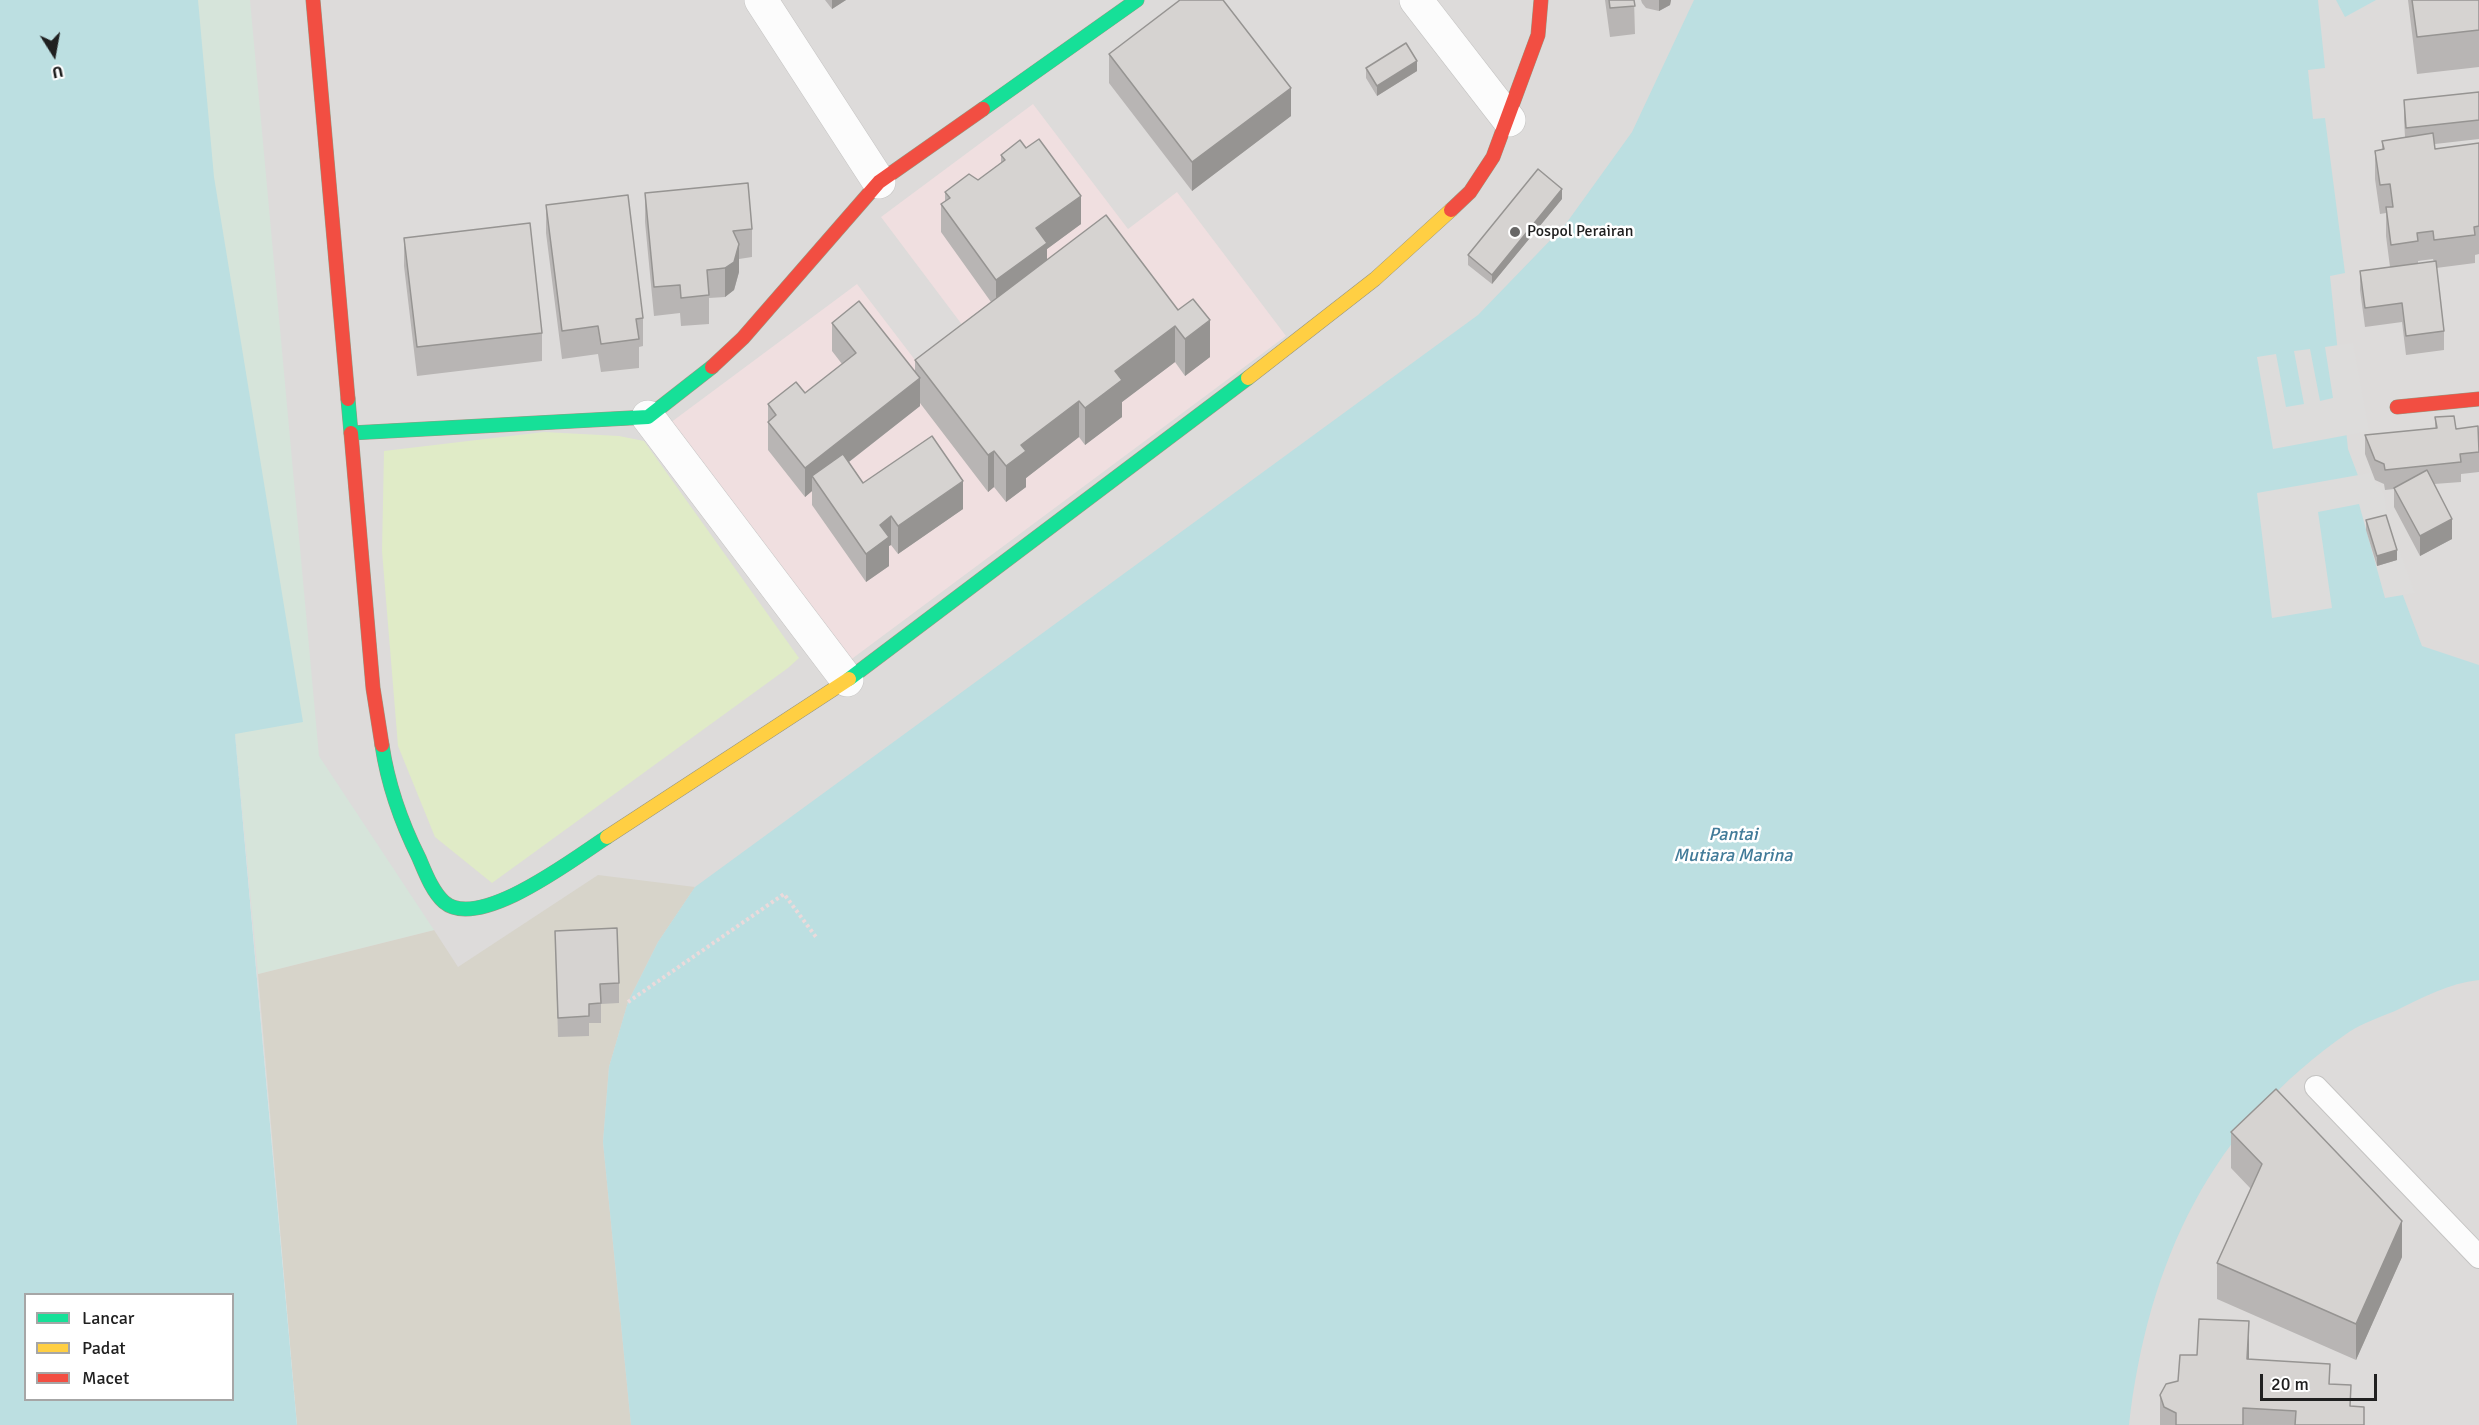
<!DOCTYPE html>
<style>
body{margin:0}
#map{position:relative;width:2479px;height:1425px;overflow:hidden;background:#eeebe9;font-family:Signika,sans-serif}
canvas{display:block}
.legend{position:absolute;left:24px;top:1293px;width:210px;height:108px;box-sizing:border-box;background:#fff;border:2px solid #a6a6a6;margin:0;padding:8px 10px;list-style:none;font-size:18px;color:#202020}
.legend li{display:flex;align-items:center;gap:12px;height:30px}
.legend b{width:30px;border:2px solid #a6a6a6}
.north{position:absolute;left:24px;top:24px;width:60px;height:60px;-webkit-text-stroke:4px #fff;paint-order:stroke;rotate:169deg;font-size:16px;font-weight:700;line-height:24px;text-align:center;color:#202020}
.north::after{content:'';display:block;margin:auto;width:21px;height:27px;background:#202020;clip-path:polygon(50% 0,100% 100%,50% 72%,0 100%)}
.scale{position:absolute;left:2260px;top:1374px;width:117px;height:27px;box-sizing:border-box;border:3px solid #202020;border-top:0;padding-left:8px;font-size:18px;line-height:21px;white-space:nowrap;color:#202020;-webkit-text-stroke:4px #fff;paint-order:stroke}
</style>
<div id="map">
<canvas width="2479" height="1425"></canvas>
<ul class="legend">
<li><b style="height:8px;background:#16e098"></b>Lancar</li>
<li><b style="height:8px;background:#ffcf43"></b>Padat</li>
<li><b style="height:8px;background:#f24e42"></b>Macet</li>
</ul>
<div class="north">U</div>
<div class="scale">20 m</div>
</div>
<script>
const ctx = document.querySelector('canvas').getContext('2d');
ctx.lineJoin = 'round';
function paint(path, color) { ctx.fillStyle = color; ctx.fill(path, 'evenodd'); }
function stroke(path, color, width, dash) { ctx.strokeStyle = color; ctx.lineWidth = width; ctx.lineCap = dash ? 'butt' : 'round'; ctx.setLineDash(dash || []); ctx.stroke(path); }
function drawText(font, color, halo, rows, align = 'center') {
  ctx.font = font + ' Signika,sans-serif'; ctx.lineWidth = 5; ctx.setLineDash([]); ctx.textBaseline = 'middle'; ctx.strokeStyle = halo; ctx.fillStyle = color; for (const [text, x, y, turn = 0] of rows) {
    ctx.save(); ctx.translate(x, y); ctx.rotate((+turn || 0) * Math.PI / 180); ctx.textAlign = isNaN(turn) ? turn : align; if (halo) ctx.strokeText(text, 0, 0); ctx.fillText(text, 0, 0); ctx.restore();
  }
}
const residential = new Path2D(`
 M198,0H2479V1425H297L235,734Z`);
const commercial = new Path2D(`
 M1033,104L1128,229L1177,192L1286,336L849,661L670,423L857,284L928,377L975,342L881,217Z`);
const construction = new Path2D(`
 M598,875L695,887L658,942L628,1002L609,1067L603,1142L631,1425H297L258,974L434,930L458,967Z`);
const grass = new Path2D(`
 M544,432L619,436L644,441L799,658L788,668L492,883L435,837L398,746L382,551L384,451Z`);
const wetland = new Path2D(`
 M117,0H250L319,756L434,930L258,974L235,734Z`);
const water = new Path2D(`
 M0,0H198L214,177L303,722L235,734L297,1425H0ZM26,1294H232V1400H26Z
 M1694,0H2318L2325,68L2308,70L2313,119L2325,118L2345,273L2330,276L2348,449L2422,646L2479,665V980C2449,983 2422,998 2395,1011C2380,1017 2363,1023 2349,1032C2211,1127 2148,1261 2129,1425H631L603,1142L609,1067L628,1002L658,942L695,887L1478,315L1565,225L1632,132Z
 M2336,0H2376L2345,17Z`);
const pier = new Path2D(`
 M2353,343L2369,431L2273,449L2257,357L2276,354L2286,407L2304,404L2294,351L2310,349L2320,401L2333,398L2325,347Z
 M2370,473L2384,494L2387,516L2415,593L2385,598L2359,504L2318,512L2332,608L2272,618L2257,493Z`);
const path = new Path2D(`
 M628,1002L784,894L816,937`);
const lane = new Path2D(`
 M2316,1087L2479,1257`);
const street = new Path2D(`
 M761,0L879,182
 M1416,0L1509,120
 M648,417L847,680`);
const fast = new Path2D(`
 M983,109L1137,0
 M348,399L351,433L648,417L712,367
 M849,679L1248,378
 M382,745C388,785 401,822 419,858C425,872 432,891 444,902C479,932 576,857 607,837`);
const slow = new Path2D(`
 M1248,378L1375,279L1451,210
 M607,837L849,679`);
const jam = new Path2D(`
 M313,0L348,399
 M1451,210L1470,192L1493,157L1538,35L1541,0
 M712,367L743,338L879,182L983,109
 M2397,407L2479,399
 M351,433L373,688L382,745`);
const wall = new Path2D(`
 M825,0H846L832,9Z
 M1605,0H1634L1635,34L1610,37Z
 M1641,0H1671L1670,5L1659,11L1646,8L1642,3Z
 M2408,0H2479V67L2417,74Z
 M1109,54L1291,116L1192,191L1109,83Z
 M1366,68L1417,71L1377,96L1366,78Z
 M2479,92V139L2435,144V149L2479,143V254L2475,255V263L2436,268L2444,331V350L2406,355L2402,322L2365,327L2360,290V271L2390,267L2386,236V213L2380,214L2375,179V151L2382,149V141L2405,137L2404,120V100ZM2433,259L2434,262L2418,264V261Z
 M1001,155L1081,224L1047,249V260L1106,215L1210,357L1185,376L1175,362L1122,402V417L1085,445L1079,437L1026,478V487L1006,502L994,487L988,492L920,403V406L849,462L863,483L963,509L898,554L891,545L889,546V566L866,582L812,505V491L805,497L768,450V404L805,393L842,364L832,351V323L915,371V360L991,302L941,232V204L945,201V192L978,180L1001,163Z
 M645,193L752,229V257L739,259V272L734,290L725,297L709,298V324L681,326L680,313L654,316L645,222Z
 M1562,199L1492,284L1468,265V255Z
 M546,205L643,318V346L639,347V368L601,372L598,354L562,359L546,233Z
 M404,238L542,333V361L417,376L404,266Z
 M2435,417L2456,429L2479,435V472L2461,474V482L2434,484L2452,539L2420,556L2394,507V489L2385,490L2384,484L2375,480L2365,454V435L2435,428Z
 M2366,520L2397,560L2377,566L2366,530Z
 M555,931L619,983V1003L601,1004V1023H589V1036L558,1037Z
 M2231,1132L2402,1257L2356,1360L2217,1299V1263L2251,1189L2231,1168Z
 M2248,1359L2330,1384L2351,1406L2364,1425H2160V1395L2178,1381Z`);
const shadedWall = new Path2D(`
 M832,0H846L832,9Z
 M1659,0H1671L1670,5L1659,11Z
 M1417,61V71L1377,96V86Z
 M1291,88V116L1192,191V162Z
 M1562,189V199L1492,284V275Z
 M1081,196V224L1047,249V272L996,309V280L1036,228Z
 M739,244V272L734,290L725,297V268Z
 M1210,320V357L1185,376V339Z
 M1175,326V362L1122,402V417L1085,445V408L1115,371Z
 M920,378V406L818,486L812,476V491L805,497V468Z
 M1079,401V437L1026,478V487L1006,502V466L1021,445Z
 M994,451V487L988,492V455Z
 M963,481V509L898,554V526Z
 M891,516V545L889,546V566L866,582V554L880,525Z
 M2452,519V539L2420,556V536Z
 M2397,550V560L2377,566V556Z
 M2402,1221V1257L2356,1360V1324Z
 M2249,1321V1358L2247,1396V1359Z`);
const building = new Path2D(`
 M1180,0H1223L1291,88L1192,162L1109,54Z
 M1609,0H1634L1635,6L1610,8Z
 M2412,0H2479V30L2417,37Z
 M1406,43L1417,61L1377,86L1366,68Z
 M2479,92V120L2406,128L2404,100Z
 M2433,133L2435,149L2479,143V226L2474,227L2475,235L2434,240L2433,231L2417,233L2418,241L2391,245L2386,207H2393L2390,184L2380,185L2375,151L2384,149L2382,141Z
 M1039,139L1081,196L1036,228L1047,243L996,280L941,204L950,198L945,192L969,174L978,180L1005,160L1001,155L1020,140L1026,148Z
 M1538,169L1562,189L1492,275L1468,255Z
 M748,183L752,229L733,231L739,244L734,262L725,268L707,270L709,295L681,298L680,285L654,287L645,193Z
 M628,195L643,318L636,319L639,339L601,344L598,326L562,331L546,205Z
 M1106,215L1178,310L1193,299L1210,320L1185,339L1175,326L1115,371L1122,380L1085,408L1079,401L1021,445L1026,451L1006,466L994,451L988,455L915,360Z
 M530,223L542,333L417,347L404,238Z
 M2436,261L2444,331L2406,336L2402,303L2365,308L2360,271Z
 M859,301L920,378L805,468L768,422L776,415L768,404L796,382L805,393L856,353L832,323Z
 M2454,416L2456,429L2478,426L2479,452L2460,454L2461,462L2385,470L2384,464L2375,460L2365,435L2437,428L2435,417Z
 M932,436L963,481L898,526L891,516L880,525L889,537L866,554L812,476L843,454L863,483Z
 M2427,470L2452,519L2420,536L2394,488Z
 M2386,515L2397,550L2377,556L2366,520Z
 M617,928L619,983L600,984L601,1003L589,1004V1016L558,1018L555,931Z
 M2276,1089L2402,1221L2356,1324L2217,1263L2262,1164L2231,1132Z
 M2199,1319L2249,1321L2247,1359L2330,1364L2329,1384L2351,1385L2350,1406L2364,1407V1425H2295L2296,1411L2243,1408V1425H2176V1413L2164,1407L2160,1395L2166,1384L2178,1381L2180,1355H2197Z`);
const markers = [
 [1515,232,6,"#686766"]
];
const poiNames = [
 ["Pospol Perairan",1527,232]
];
const waterNames = [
 ["Pantai",1733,835],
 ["Mutiara Marina",1733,856]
];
paint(residential, '#dddbda');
paint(commercial, '#f0dfe0');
paint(construction, '#d7d4ca');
paint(grass, '#e0ebc7');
paint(wetland, '#d6e4da');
paint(water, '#bcdfe1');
paint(pier, '#dddcdb');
stroke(lane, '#c5c4c3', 24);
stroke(street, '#c5c4c3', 34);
stroke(fast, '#999780', 15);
stroke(slow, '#999780', 15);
stroke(jam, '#999780', 15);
stroke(path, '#ebdadb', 4, [3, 3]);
stroke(lane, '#fcfcfc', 22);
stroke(street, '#fcfcfc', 33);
stroke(fast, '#16e098', 14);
stroke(slow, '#ffcf43', 14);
stroke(jam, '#f24e42', 14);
paint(wall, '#b8b5b4');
paint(shadedWall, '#969492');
paint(building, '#d6d3d1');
stroke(building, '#969492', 1.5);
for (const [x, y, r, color] of markers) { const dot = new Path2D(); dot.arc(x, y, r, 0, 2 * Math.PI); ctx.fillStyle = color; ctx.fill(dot); stroke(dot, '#fff', 2); }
drawText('16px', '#202020', '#fff', poiNames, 'left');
drawText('italic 18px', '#427b99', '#fff', waterNames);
</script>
